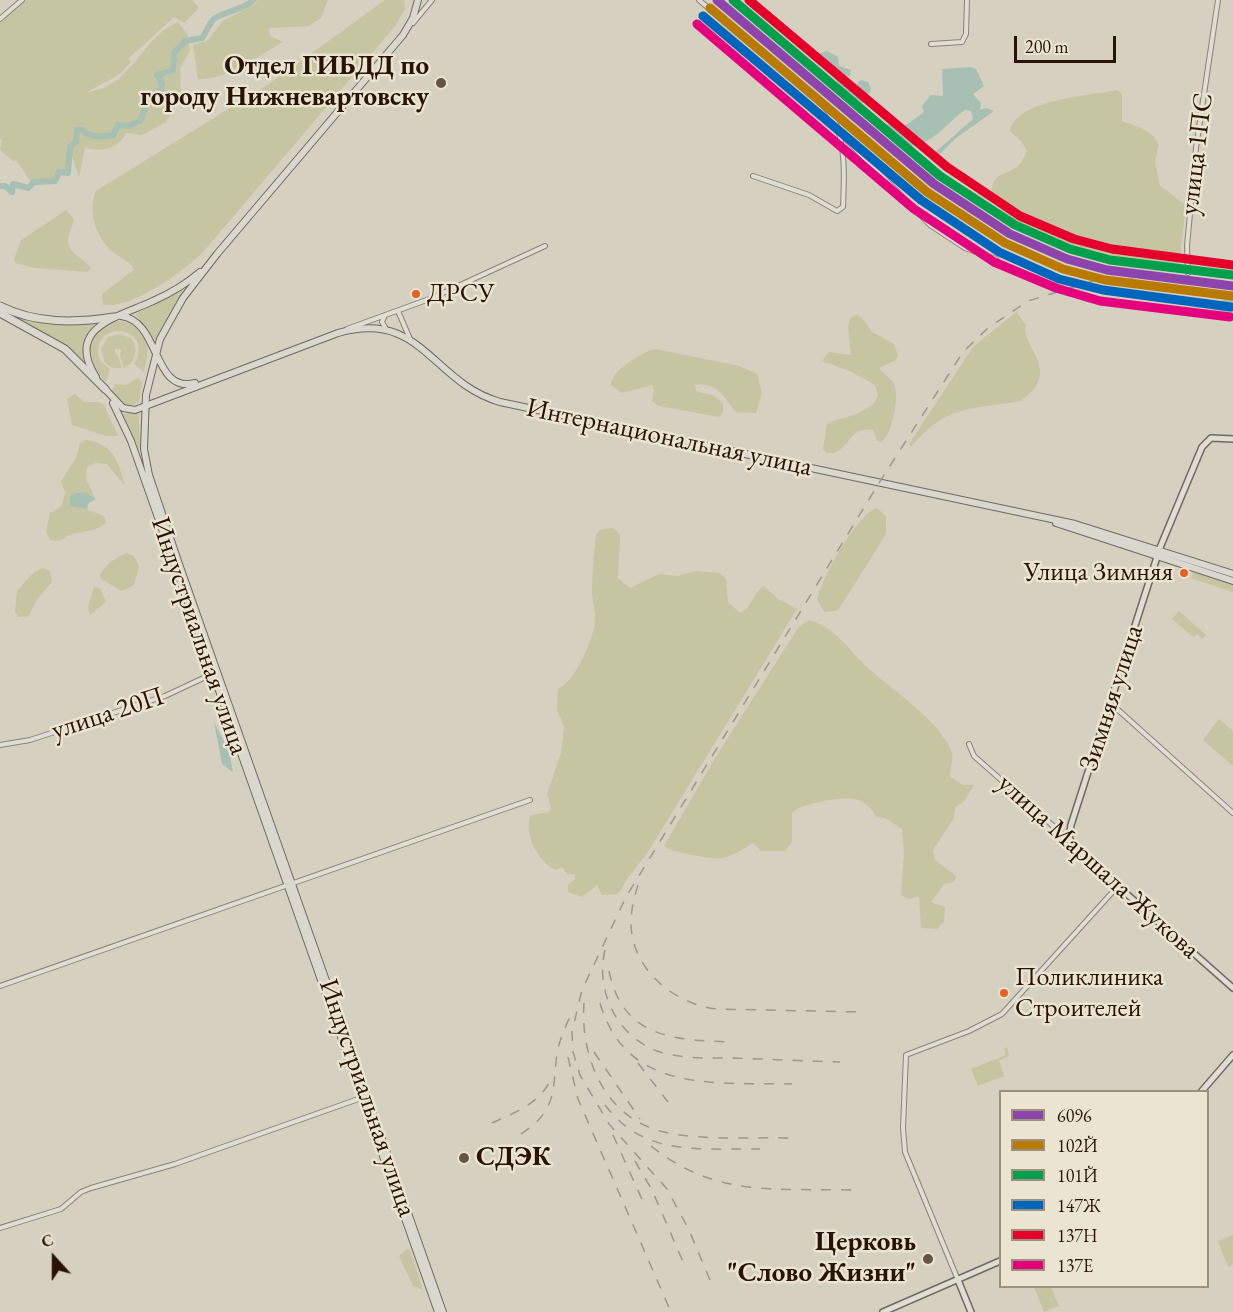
<!DOCTYPE html>
<meta charset="utf-8">
<style>
body{margin:0}
#map{position:relative;width:1233px;height:1312px;overflow:hidden;background:#d5d0c0;font-family:"EB Garamond",serif}
canvas{display:block}
.legend{position:absolute;left:999px;top:1090px;width:210px;height:198px;box-sizing:border-box;background:#eae4d0;border:2px solid #9c907e;margin:0;padding:8px 10px;list-style:none;font-size:18px;color:#281304}
.legend li{display:flex;align-items:center;gap:12px;height:30px}
.legend b{width:30px;border:2px solid #9c907e}
.north{position:absolute;left:24px;top:1228px;width:60px;height:60px;-webkit-text-stroke:4px #eae4d0;paint-order:stroke;rotate:339deg;font-size:16px;font-weight:700;line-height:24px;text-align:center;color:#281304}
.north::after{content:'';display:block;margin:auto;width:21px;height:27px;background:#281304;clip-path:polygon(50% 0,100% 100%,50% 72%,0 100%)}
.scale{position:absolute;left:1014px;top:36px;width:102px;height:27px;box-sizing:border-box;border:3px solid #281304;border-top:0;padding-left:8px;font-size:18px;line-height:21px;white-space:nowrap;color:#281304;-webkit-text-stroke:4px #eae4d0;paint-order:stroke}
</style>
<div id="map">
<canvas width="1233" height="1312"></canvas>
<ul class="legend">
<li><b style="height:8px;background:#8e44ad"></b>6096</li>
<li><b style="height:8px;background:#b97a01"></b>102Й</li>
<li><b style="height:8px;background:#029f4d"></b>101Й</li>
<li><b style="height:8px;background:#0065bd"></b>147Ж</li>
<li><b style="height:8px;background:#e4002b"></b>137Н</li>
<li><b style="height:8px;background:#e5007d"></b>137Е</li>
</ul>
<div class="north">С</div>
<div class="scale">200 m</div>
</div>
<script>
const ctx = document.querySelector('canvas').getContext('2d');
ctx.lineJoin = 'round';
function paint(path, color) { ctx.fillStyle = color; ctx.fill(path, 'evenodd'); }
function stroke(path, color, width, dash) { ctx.strokeStyle = color; ctx.lineWidth = width; ctx.lineCap = dash ? 'butt' : 'round'; ctx.setLineDash(dash || []); ctx.stroke(path); }
function drawText(font, color, halo, rows, align = 'center') {
  ctx.font = font + ' "EB Garamond",serif'; ctx.lineWidth = 5; ctx.setLineDash([]); ctx.textBaseline = 'middle'; ctx.strokeStyle = halo; ctx.fillStyle = color; for (const [text, x, y, turn = 0] of rows) {
    ctx.save(); ctx.translate(x, y); ctx.rotate((+turn || 0) * Math.PI / 180); ctx.textAlign = isNaN(turn) ? turn : align; if (halo) ctx.strokeText(text, 0, 0); ctx.fillText(text, 0, 0); ctx.restore();
  }
}
const green = new Path2D(`
 M26,0H192L199,8L184,23L174,17L128,59L131,62L120,74L87,92C133,87 140,38 178,22L187,34L190,50L180,69L181,96L166,122L142,135L126,133C118,149 101,153 85,147L79,177L69,147L67,170L56,172L53,179L31,182L16,160L13,161L0,150L2,140L0,139V23Z
 M257,0H328L321,18L308,26L269,28L270,36L283,42C260,55 224,81 198,79L193,45L207,41L223,21L255,4Z
 M385,0H404L405,9L396,25L204,251C184,271 133,309 103,305L102,294L134,270C131,260 117,257 109,249C95,234 88,209 96,191L272,82Z
 M1117,90L1122,94V121C1138,127 1151,129 1159,145L1155,162L1160,186L1186,205L1179,265C1115,264 1040,246 992,202C989,168 1005,179 1020,164C1023,161 1025,155 1027,151L1021,141L1010,131C1017,99 1089,96 1117,90Z
 M66,210L74,219C73,226 69,232 68,238C66,251 83,260 91,267L88,272L35,268L15,263L14,259L21,240Z
 M183,290L157,339L155,340L135,314Z
 M0,308C33,324 64,322 100,321L85,338V363L62,344Z
 M1016,312L1026,325C1019,347 1065,369 1021,401C970,410 947,404 911,447L909,444L973,347Z
 M857,315L862,318L872,332L894,344L898,355L896,360L879,368C883,373 889,377 893,382C901,395 892,432 882,442L877,441L873,430C846,425 850,456 826,453L823,449L827,424C843,416 870,415 878,396L875,385L852,372L822,361L829,352L851,355L848,326L851,317Z
 M122,321L138,327L149,344L144,372L134,364C155,329 100,318 98,350C98,359 103,365 110,369L106,382C85,358 80,324 122,321Z
 M120,334L131,338C139,349 136,362 124,368L120,356L121,350L115,349V353L118,356L122,368H113L105,363L101,349L108,337Z
 M656,349L739,366L757,374L762,393L756,413L736,412C723,397 718,381 695,385L696,391L714,396L723,403V412L719,417L659,406L652,401L654,390L652,385L622,393L611,385C611,371 643,351 656,349Z
 M138,378L142,382L139,401L131,406L123,405L112,391L115,384L126,385Z
 M75,394L84,402H99L104,405L118,436H106L72,425L67,399Z
 M139,412L140,448L139,450L123,414Z
 M85,440C112,442 119,462 125,486L107,464L96,463L87,467L86,478L95,498L86,493H75L68,505L86,509L88,506V510L104,516L106,523C97,531 84,531 73,534C62,537 65,543 50,540L46,531L50,513L61,507L65,493L61,481L76,458L80,443Z
 M877,508L886,516V534L841,606L836,611L824,612L817,599C821,579 858,513 877,508Z
 M612,528L618,532L620,538L618,578L630,588L659,574L678,576L695,571L720,573L726,579L728,602L740,613C752,609 753,592 764,586L778,599L797,609L648,852L626,880L622,889L617,894L602,895L597,885L582,897L568,892V885L575,879V874H567L562,867L556,870C539,863 522,833 531,815L549,812L551,806L547,794L561,753L564,727L557,710L558,689C575,682 594,638 595,620C596,610 592,601 592,592C592,573 594,554 596,535L600,530Z
 M126,553L134,556L139,566L134,585L122,591L101,579L100,574L110,562Z
 M43,568L50,571L52,582L36,601L29,616L18,617L15,612L17,591L34,572Z
 M1193,572L1233,583V592L1191,578Z
 M94,587L100,588L106,602L90,615L88,607Z
 M1179,611L1206,635L1202,639L1197,634L1194,637L1191,635L1172,619Z
 M809,620C836,627 850,652 869,669C895,692 936,718 951,750C955,759 949,768 950,777L963,785H974L965,800L955,808L954,818L933,850L935,860L956,876L954,882L944,884L931,902L945,907L944,922L937,929L921,928L919,896L909,899L901,895L904,853L902,829L885,818L876,817C872,809 865,801 855,799C841,797 801,803 792,813V842L785,851H761L753,843C744,848 733,856 723,858C715,860 668,852 664,846L715,758L798,628Z
 M1219,719L1233,731V766L1203,740Z
 M1007,1047L1009,1056L999,1061L1004,1076L978,1086L971,1069L1006,1055L1004,1049Z
 M1233,1235V1265L1228,1267L1218,1241Z
 M407,1249L410,1250L423,1290L413,1286L399,1256Z
 M1034,1287H1051L1059,1306L1044,1312Z`);
const water = new Path2D(`
 M827,51L838,57L839,66L851,70L850,76L840,75L861,97L864,96L857,84L860,80L868,82L871,89L866,101L862,103L845,92L828,70L818,65L822,60L830,64L818,54Z
 M970,67L976,69L984,86L973,94L981,103L980,110L986,108L994,111L956,138L937,157L933,154L973,119L971,111L965,110C947,123 935,142 912,146L886,127L885,124L905,126L924,112L922,106L931,95L943,96L942,69Z
 M1233,295V314L1211,309L1209,304L1212,302L1220,303L1228,296Z
 M75,493H87L96,499L89,503L86,509L69,506L70,497Z
 M214,722L229,751L233,772L222,764Z`);
const river = new Path2D(`
 M0,186H5L12,192L13,184L28,188L34,182L55,181L59,172L68,173L70,147L76,142L77,130H82C91,138 102,137 113,135L118,125L128,126L140,121L149,98L161,89L162,83L157,75L173,70L174,53L185,41L202,38C207,32 208,24 215,18C225,12 247,8 253,0`);
const street = new Path2D(`
 M699,0C727,25 825,96 836,124C846,150 844,181 843,207L837,211L809,195L753,176
 M0,19L22,0
 M413,23L432,0
 M931,44L962,42L966,34L967,0
 M838,131L930,225L965,248L996,259
 M1188,273L1187,246L1196,148L1218,0
 M398,311L410,339
 M385,315L382,322L386,329
 M347,329L432,298L545,246
 M1109,705L1116,708L1233,813
 M969,744L974,756L1069,840
 M0,745L30,740L165,696L212,674
 M0,986L530,800
 M0,1228L61,1209L81,1192L91,1188L175,1164L364,1097
 M958,1280L905,1152L903,1128L906,1055L969,1031L1002,1014L1118,886`);
const secondary = new Path2D(`
 M1159,550L1202,447L1211,438L1233,439
 M1157,557L1071,825L1069,838L1077,850L1233,988
 M1201,1092L1233,1055
 M958,1280L971,1312
 M883,1312L1000,1261`);
const primary = new Path2D(`
 M418,0L413,18L403,35L217,254L183,298L160,339L146,395L144,449L149,475L179,564L443,1312
 M121,316C161,321 152,394 195,383
 M96,377C64,327 119,317 153,301C169,294 186,284 200,272
 M105,389L123,408L135,410L338,333C422,309 431,382 500,402L1075,524L1233,574
 M113,403L131,441L438,1312
 M1056,523L1233,581`);
const highway = new Path2D(`
 M0,306C36,324 75,323 114,317
 M0,313L65,349L105,389`);
const rail = new Path2D(`
 M638,885C633,901 629,919 632,935C639,976 679,1005 717,1009L862,1012
 M605,950C595,991 617,1036 657,1051C680,1059 706,1058 730,1058C767,1059 804,1061 840,1062
 M609,971C623,1040 677,1040 734,1042
 M584,1003C580,1059 606,1119 664,1132C704,1141 749,1137 789,1138
 M600,1003C627,1095 717,1082 792,1084
 M594,1052L640,1119
 M568,1057L578,1099L671,1312
 M638,1063L668,1102
 M605,1105C645,1158 701,1148 760,1149
 M492,1123C516,1112 541,1103 552,1077
 M521,1134C561,1108 551,1086 558,1048C561,1037 565,1027 570,1017
 M613,1135L645,1206
 M651,1146C716,1198 774,1188 852,1190
 M635,1161L652,1190L684,1264
 M710,1280L689,1230L667,1189L609,1124L580,1075L573,1052L572,1032L582,990L626,897L879,483L963,352L988,328L1028,301L1096,280L1133,279`);
const rail1 = new Path2D(`
 M717,0L934,184L1010,234L1067,259L1107,270L1233,286`);
const rail2 = new Path2D(`
 M710,8L927,192L1005,243L1063,269L1105,280L1232,296`);
const rail3 = new Path2D(`
 M733,0L940,176L1015,225L1070,249L1110,260L1233,275`);
const rail4 = new Path2D(`
 M703,16L921,200L999,252L1059,279L1103,290L1231,307`);
const rail5 = new Path2D(`
 M749,0L947,167L1020,216L1074,239L1112,249L1233,265`);
const rail6 = new Path2D(`
 M697,24L914,209L994,262L1056,288L1100,301L1230,317`);
const markers = [
 [441,83,6,"#655546"],
 [416,294,5,"#e86120"],
 [1184,573,5,"#e86120"],
 [1004,993,5,"#e86120"],
 [464,1158,6,"#655546"],
 [928,1259,6,"#655546"]
];
const busNames = [
 ["ДРСУ",427,294],
 ["Улица Зимняя",1173,573,"right"],
 ["Поликлиника",1015,978],
 ["Строителей",1015,1009]
];
const poiNames = [
 ["Отдел ГИБДД по",429,67],
 ["городу Нижневартовску",429,98],
 ["СДЭК",476,1158,"left"],
 ["Церковь",916,1243],
 ["\"Слово Жизни\"",916,1274]
];
const streetNames = [
 ["улица 1ПС",1197,154,-83],
 ["Интернациональная улица",669,438,12],
 ["Индустриальная улица",199,636,71],
 ["Зимняя улица",1112,698,-72],
 ["улица 20П",108,714,-18],
 ["улица Маршала Жукова",1098,867,42],
 ["Индустриальная улица",367,1098,71]
];
paint(green, '#c5c5a2');
paint(water, '#a7c0b3');
stroke(river, '#a7c0b3', 6);
stroke(street, '#898378', 6);
stroke(secondary, '#6f695f', 8);
stroke(primary, '#6f695f', 8);
stroke(highway, '#6f695f', 9);
stroke(street, '#e0ddd4', 4);
stroke(secondary, '#e0ddd4', 5);
stroke(primary, '#dad7ce', 6);
stroke(highway, '#dad7ce', 7);
stroke(rail, '#9c9890', 1.5, [10, 10]);
stroke(rail1, '#8e44ad', 9);
stroke(rail2, '#b97a01', 9);
stroke(rail3, '#029f4d', 9);
stroke(rail4, '#0065bd', 9);
stroke(rail5, '#e4002b', 9);
stroke(rail6, '#e5007d', 9);
for (const [x, y, r, color] of markers) { const dot = new Path2D(); dot.arc(x, y, r, 0, 2 * Math.PI); ctx.fillStyle = color; ctx.fill(dot); stroke(dot, '#eae4d0', 2); }
drawText('26px', '#281304', '#eae4d0', busNames, 'left');
drawText('bold 27px', '#281304', '#eae4d0', poiNames, 'right');
drawText('27px', '#281304', '#eae4d0', streetNames);
</script>
